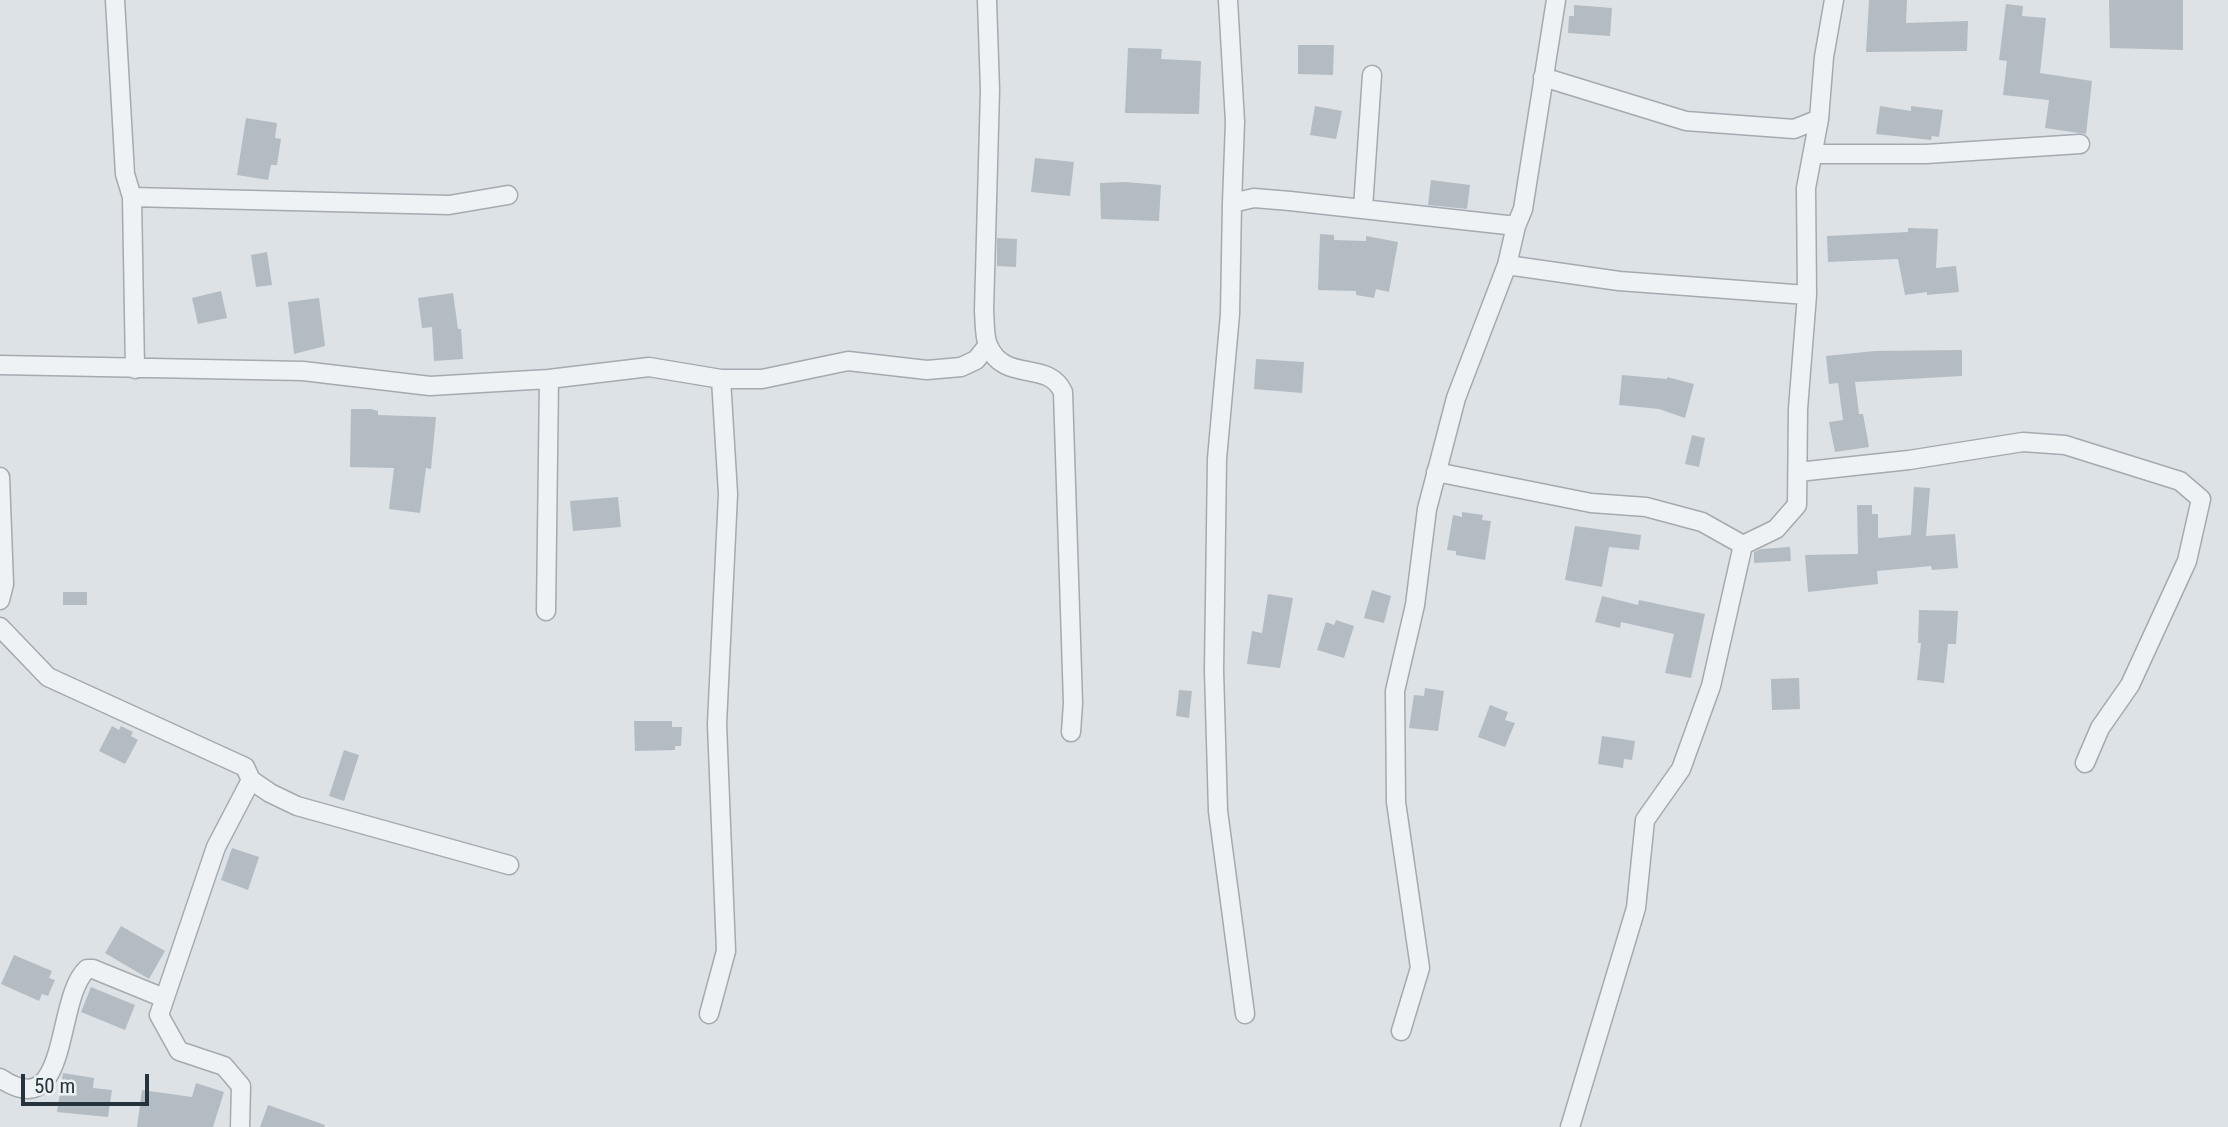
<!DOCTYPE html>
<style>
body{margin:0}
#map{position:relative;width:2228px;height:1127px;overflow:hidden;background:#dde2e6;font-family:"Roboto Condensed",sans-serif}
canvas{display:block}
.scale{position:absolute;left:21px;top:1074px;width:128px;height:32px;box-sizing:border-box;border:4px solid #27333c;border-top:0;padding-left:9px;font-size:21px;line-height:24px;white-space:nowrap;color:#27333c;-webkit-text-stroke:5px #ecf1f4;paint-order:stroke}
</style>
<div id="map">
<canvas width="2228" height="1127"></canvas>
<div class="scale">50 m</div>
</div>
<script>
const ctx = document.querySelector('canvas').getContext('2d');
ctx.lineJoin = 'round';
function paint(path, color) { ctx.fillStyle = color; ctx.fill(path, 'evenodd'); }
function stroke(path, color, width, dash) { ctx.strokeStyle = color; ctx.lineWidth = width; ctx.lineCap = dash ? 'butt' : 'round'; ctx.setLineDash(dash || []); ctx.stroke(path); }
const building = new Path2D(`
 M1869,0H1907L1906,23L1968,21L1967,51L1866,52Z
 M2109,0H2183V50L2110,48Z
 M2006,4L2023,6L2022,16L2046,18L2040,73L2092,81L2086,134L2045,128L2049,100L2003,95L2007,61L1999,60Z
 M1574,5L1612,8L1610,36L1568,33L1569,16H1574Z
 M1298,45H1334L1333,75L1298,74Z
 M1128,48L1162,49L1161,59L1201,61L1199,114L1125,113Z
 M1315,106L1342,111L1336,139L1310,135Z
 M1880,106L1911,111V106L1943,110L1939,137L1932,136L1931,140L1876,134Z
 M246,118L277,123L275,138L281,139L277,165H271L268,180L237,175Z
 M1035,158L1074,162L1070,196L1031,192Z
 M1431,180L1470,185L1467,209L1428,205Z
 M1125,182L1161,185L1159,221L1101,219L1100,183Z
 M1908,228L1938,229L1936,268L1956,266L1959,292L1927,295V292L1905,295L1898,259L1828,262L1827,236L1908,232Z
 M1320,234L1334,235V240L1366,241V236L1398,242L1389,292L1376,289L1374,298L1356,295V291L1318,290Z
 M997,238L1017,239L1016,267L997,266Z
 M267,252L272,285L256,287L251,255Z
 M221,291L227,318L198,324L192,298Z
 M453,293L458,329H461L463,359L434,361L432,327L422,328L418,298Z
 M319,298L325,346L294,354L288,302Z
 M1962,350V376L1855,382L1859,414H1863L1869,447L1835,452L1829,422L1843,420L1838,383L1829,384L1826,356L1875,351Z
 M1256,359L1304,362L1302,393L1254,389Z
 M1622,375L1667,379V377L1694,384L1685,418L1659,409L1619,405Z
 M351,409H371L378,411V415L436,417L431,469L426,468L420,513L389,509L394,468L350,467Z
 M1692,435L1705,438L1699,467L1685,464Z
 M1914,487L1930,488L1926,536L1955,534L1958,568L1932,570L1931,566L1877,571L1878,584L1808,592L1805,555L1858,554L1857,505H1872V514H1878V538L1911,535Z
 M618,497L621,527L573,531L570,501Z
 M1462,512L1483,515L1482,520L1491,521L1485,560L1456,555V551L1447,550L1453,515L1462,517Z
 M1575,526L1641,535L1639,550L1609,547L1602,587L1565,580Z
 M1790,547L1791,561L1754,563V552L1761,549Z
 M1372,590L1391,596L1384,623L1364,618Z
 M63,592H87V605H63Z
 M1268,594L1293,598L1280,668L1247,664L1252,631L1262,633Z
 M1602,596L1638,605L1639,600L1705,614L1691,678L1665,673L1674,634L1621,622L1620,628L1595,622Z
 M1919,610L1958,611L1956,644H1948L1944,683L1917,680L1921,643H1918Z
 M1336,620L1354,626L1344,658L1317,650L1326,622L1334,625Z
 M1799,678L1800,709L1772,710L1771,679Z
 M1425,688L1444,691L1438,731L1409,728L1414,695L1424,696Z
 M1179,690L1192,691L1189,718L1176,716Z
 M1490,705L1508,712L1505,720L1515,723L1505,747L1478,737Z
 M634,721H672V727H682L681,746H675V750L635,751Z
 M112,726L119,730L121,726L133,732L131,736L138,740L125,764L99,751Z
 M1602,736L1635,741L1632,760L1624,759L1623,768L1598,764Z
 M344,750L359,755L344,801L329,796Z
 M232,848L259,857L248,890L221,880Z
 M121,926L165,951L149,979L105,953Z
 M14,955L52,971L49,978L55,980L48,996L42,994L39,1001L1,984Z
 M91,987L135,1005L125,1030L81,1012Z
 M63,1073L94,1078L93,1088L112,1090L108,1117L57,1112Z
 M196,1083L224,1092L213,1127H137L142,1090L192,1097Z
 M268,1105L325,1125L324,1127H260Z`);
const street = new Path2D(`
 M115,0L125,174L132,197L135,369
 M987,0L990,90L984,311C985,321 984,336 988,345C1004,384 1048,359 1063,392L1073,703L1071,732
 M1228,0L1235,122L1232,203
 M1543,77L1686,121L1794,129L1819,119
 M1813,154H1926L2080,144
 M132,197L449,205L508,195
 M1363,208L1372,75
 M1507,265L1619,281L1807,295
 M0,365L303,371L430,386L549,379L649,367L721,379L728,494L717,724L726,951L709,1014
 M721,379H762L848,361L927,370L961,367L976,360L988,345
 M1436,472L1591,503L1646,507L1702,522L1743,545
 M1798,472L1909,460L2023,442L2065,445L2180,481L2201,499L2187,561L2130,685L2100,728L2085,763
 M0,477L4,584L0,600
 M546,611L549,379
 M0,627L48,677L245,767L251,780L216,847L159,1015L179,1051L224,1066L241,1086L240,1127
 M251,780L270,793L297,806L509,865
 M1245,1014L1218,811L1214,670L1217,459L1230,314L1232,203L1254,198L1290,201L1516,226L1523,209L1556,0
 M1401,1031L1420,968L1396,802L1395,691L1415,605L1427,509L1456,398L1507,265L1516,226
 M0,1078C71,1126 54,999 87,969H93L164,998
 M1570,1127L1636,908L1645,820L1681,769L1711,686L1743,545L1776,529L1797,505L1798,409L1807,295L1806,188L1819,119L1824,57L1834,0`);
paint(building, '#b4bcc3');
stroke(street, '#a3aab0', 21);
stroke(street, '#eff2f5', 18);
</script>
